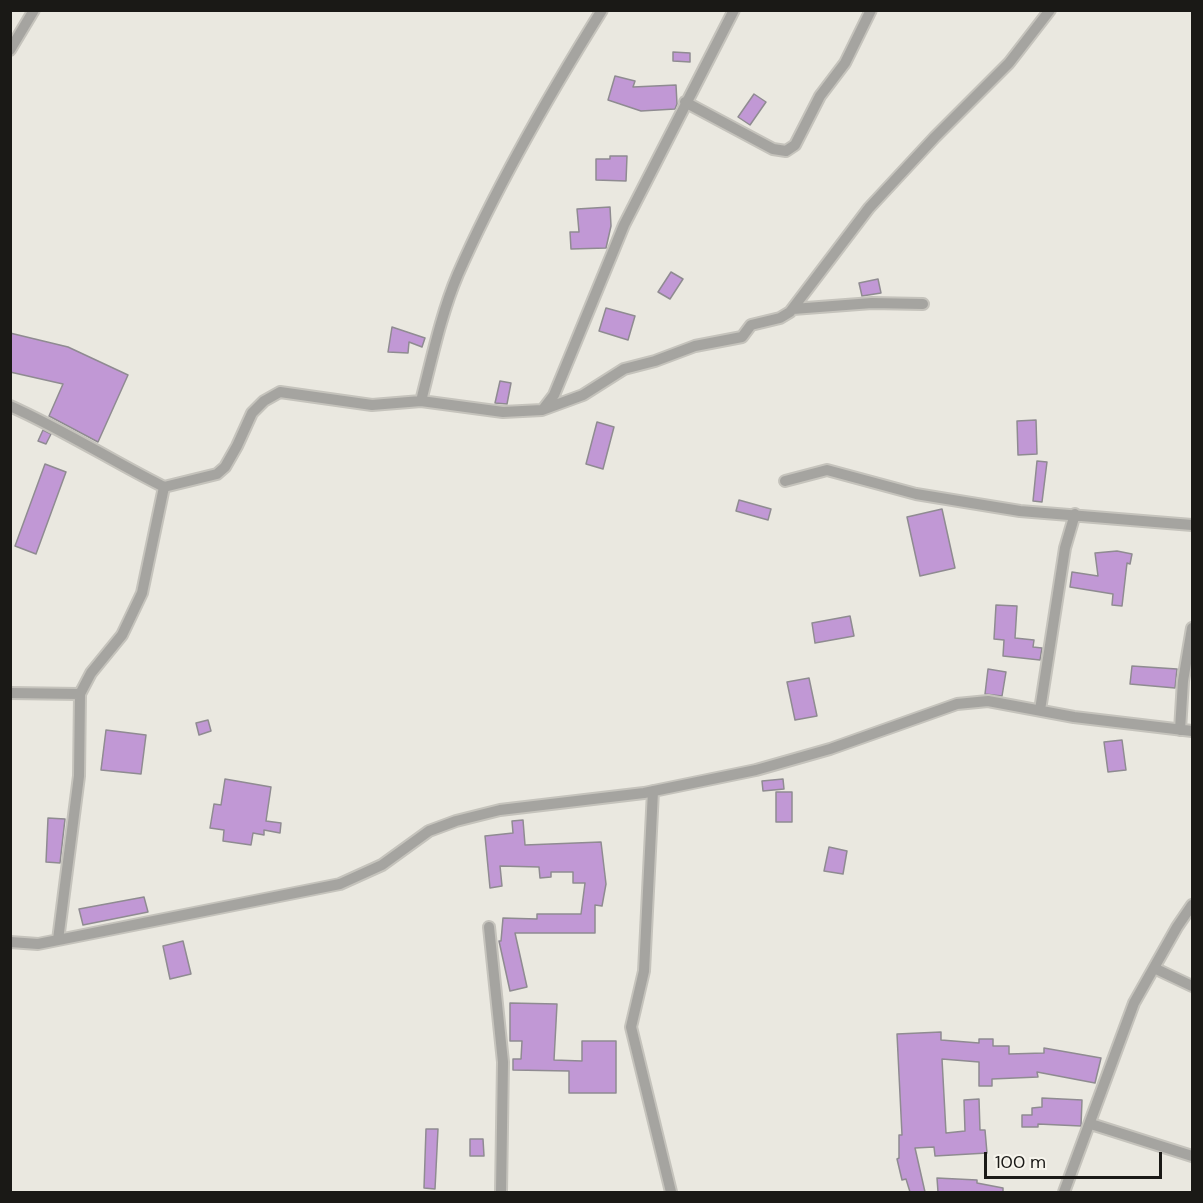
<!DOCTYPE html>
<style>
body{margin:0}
#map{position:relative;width:1203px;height:1203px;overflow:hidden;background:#eae8e0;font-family:"DM Sans",sans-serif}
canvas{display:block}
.frame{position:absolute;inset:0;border:12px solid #1a1916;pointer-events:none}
.scale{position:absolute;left:984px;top:1152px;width:178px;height:27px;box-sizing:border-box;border:3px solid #1a1916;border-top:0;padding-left:8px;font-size:18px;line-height:21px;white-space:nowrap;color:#1a1916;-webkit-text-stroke:4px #f7f5ed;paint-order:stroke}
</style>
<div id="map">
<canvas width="1203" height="1203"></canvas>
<div class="frame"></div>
<div class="scale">100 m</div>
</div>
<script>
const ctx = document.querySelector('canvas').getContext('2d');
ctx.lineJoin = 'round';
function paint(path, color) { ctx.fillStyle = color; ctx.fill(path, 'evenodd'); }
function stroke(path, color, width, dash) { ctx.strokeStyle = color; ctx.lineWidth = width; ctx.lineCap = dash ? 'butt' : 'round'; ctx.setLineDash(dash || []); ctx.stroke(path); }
const building = new Path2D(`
 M673,52L690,53V62L673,61Z
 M615,76L635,81L633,87L676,85L677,104L675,109L641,111L608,100Z
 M754,94L766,102L750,125L738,117Z
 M610,156H627L626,181L596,180V159H610Z
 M610,207L611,226L606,248L571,249L570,232H579L577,209Z
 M671,272L683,279L670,299L658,292Z
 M878,279L881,293L862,296L859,283Z
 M606,308L635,316L628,340L599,331Z
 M392,327L425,338L422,347L409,342L408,353L388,352Z
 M10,333L68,347L128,375L98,442L49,416L63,384L10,372Z
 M500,381L511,383L507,404L495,403Z
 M1036,420L1037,454L1018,455L1017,421Z
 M597,422L614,427L603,469L586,464Z
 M43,430L51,434L46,444L38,441Z
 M1037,461L1047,462L1042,502L1033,501Z
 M45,464L66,472L36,554L15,546Z
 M739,500L771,509L768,520L736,511Z
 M942,509L955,568L920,576L907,517Z
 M1117,551L1132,554L1130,564L1127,563L1122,606L1112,605L1113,594L1070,587L1072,572L1098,576L1095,553Z
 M996,605L1017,606L1015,638L1034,640L1033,647L1042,648L1040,660L1003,656L1004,640L994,639Z
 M850,616L854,636L815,643L812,623Z
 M1132,666L1177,669L1175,688L1130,684Z
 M988,669L1006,672L1002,696L985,694Z
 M809,678L817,716L795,720L787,682Z
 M208,720L211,731L199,735L196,723Z
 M106,730L146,735L141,774L101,770Z
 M1122,740L1126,770L1108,772L1104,742Z
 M225,779L271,787L266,821L281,823L280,833L264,830V835L253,833L251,845L223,841L224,830L210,828L214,804L221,805Z
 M783,779L784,789L763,791L762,781Z
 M776,792H792V822H776Z
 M48,818L65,819L60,863L46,862Z
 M523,820L525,845L601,842L606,884L602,906L595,905V933H515L527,987L510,991L499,941H501L503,918L537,919V914H581L585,883H573V872H551V877L540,878L539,867L500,866L502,886L490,888L485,836L513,833L512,821Z
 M829,847L847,851L843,874L824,871Z
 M144,897L148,912L83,925L79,909Z
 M183,941L191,974L170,979L163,946Z
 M510,1003L557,1004L554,1060L582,1061V1041H616V1093H569V1071L513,1070V1059H521L522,1041H510Z
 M941,1032V1040L979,1043V1039H993V1046H1009V1054L1044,1053V1048L1101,1058L1095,1083L1037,1072L1038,1077L992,1079V1086H979V1062L942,1059L946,1133L965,1131L964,1100L979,1099L980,1130H985L987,1153L935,1156L934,1147L915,1148L925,1192H910L906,1179L902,1180L897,1159L899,1158V1135H902L897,1034Z
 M1042,1098L1082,1100L1081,1126L1038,1124V1127H1022V1115H1032V1108L1042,1107Z
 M426,1129H438L435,1189L424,1188Z
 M470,1139H483L484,1156H470Z
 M937,1178L977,1180V1183L1003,1188V1192H938Z`);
const minor = new Path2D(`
 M10,50L34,10
 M685,102L773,149L786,151L795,145L820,96L845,63L871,10
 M793,309L872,303L923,304
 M421,401C432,358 441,314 458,274C498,183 549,95 602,10
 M10,406C64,430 112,461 164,487L217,474L225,467L237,446L252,413L264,401L280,392L372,405L421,401L503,412L542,410L583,395L624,369L655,361L695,346L742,337L751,325L780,318L790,312L869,208L935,137L1009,63L1050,10
 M544,408L554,395L624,225L734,10
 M785,481L827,470L916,494L1020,511L1192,525
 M10,693L80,694
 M1040,710L1065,548L1075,514
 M1180,730L1183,681L1192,628
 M653,791L644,971L631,1027L671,1192
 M489,927L503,1062L501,1192
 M58,940L79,776L80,694L91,673L122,635L142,593L164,487
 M10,942L38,944L340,884L382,865L429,831L456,821L500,810L644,793L756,770L830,749L957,704L988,701L1074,717L1192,731
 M1154,968L1192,986
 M1091,1124L1192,1156
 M1064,1192L1134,1003L1177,927L1192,905`);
paint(building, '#c198d5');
stroke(building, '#8f8b91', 1.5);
stroke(minor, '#c5c3bc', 14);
stroke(minor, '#a5a4a0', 10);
</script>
